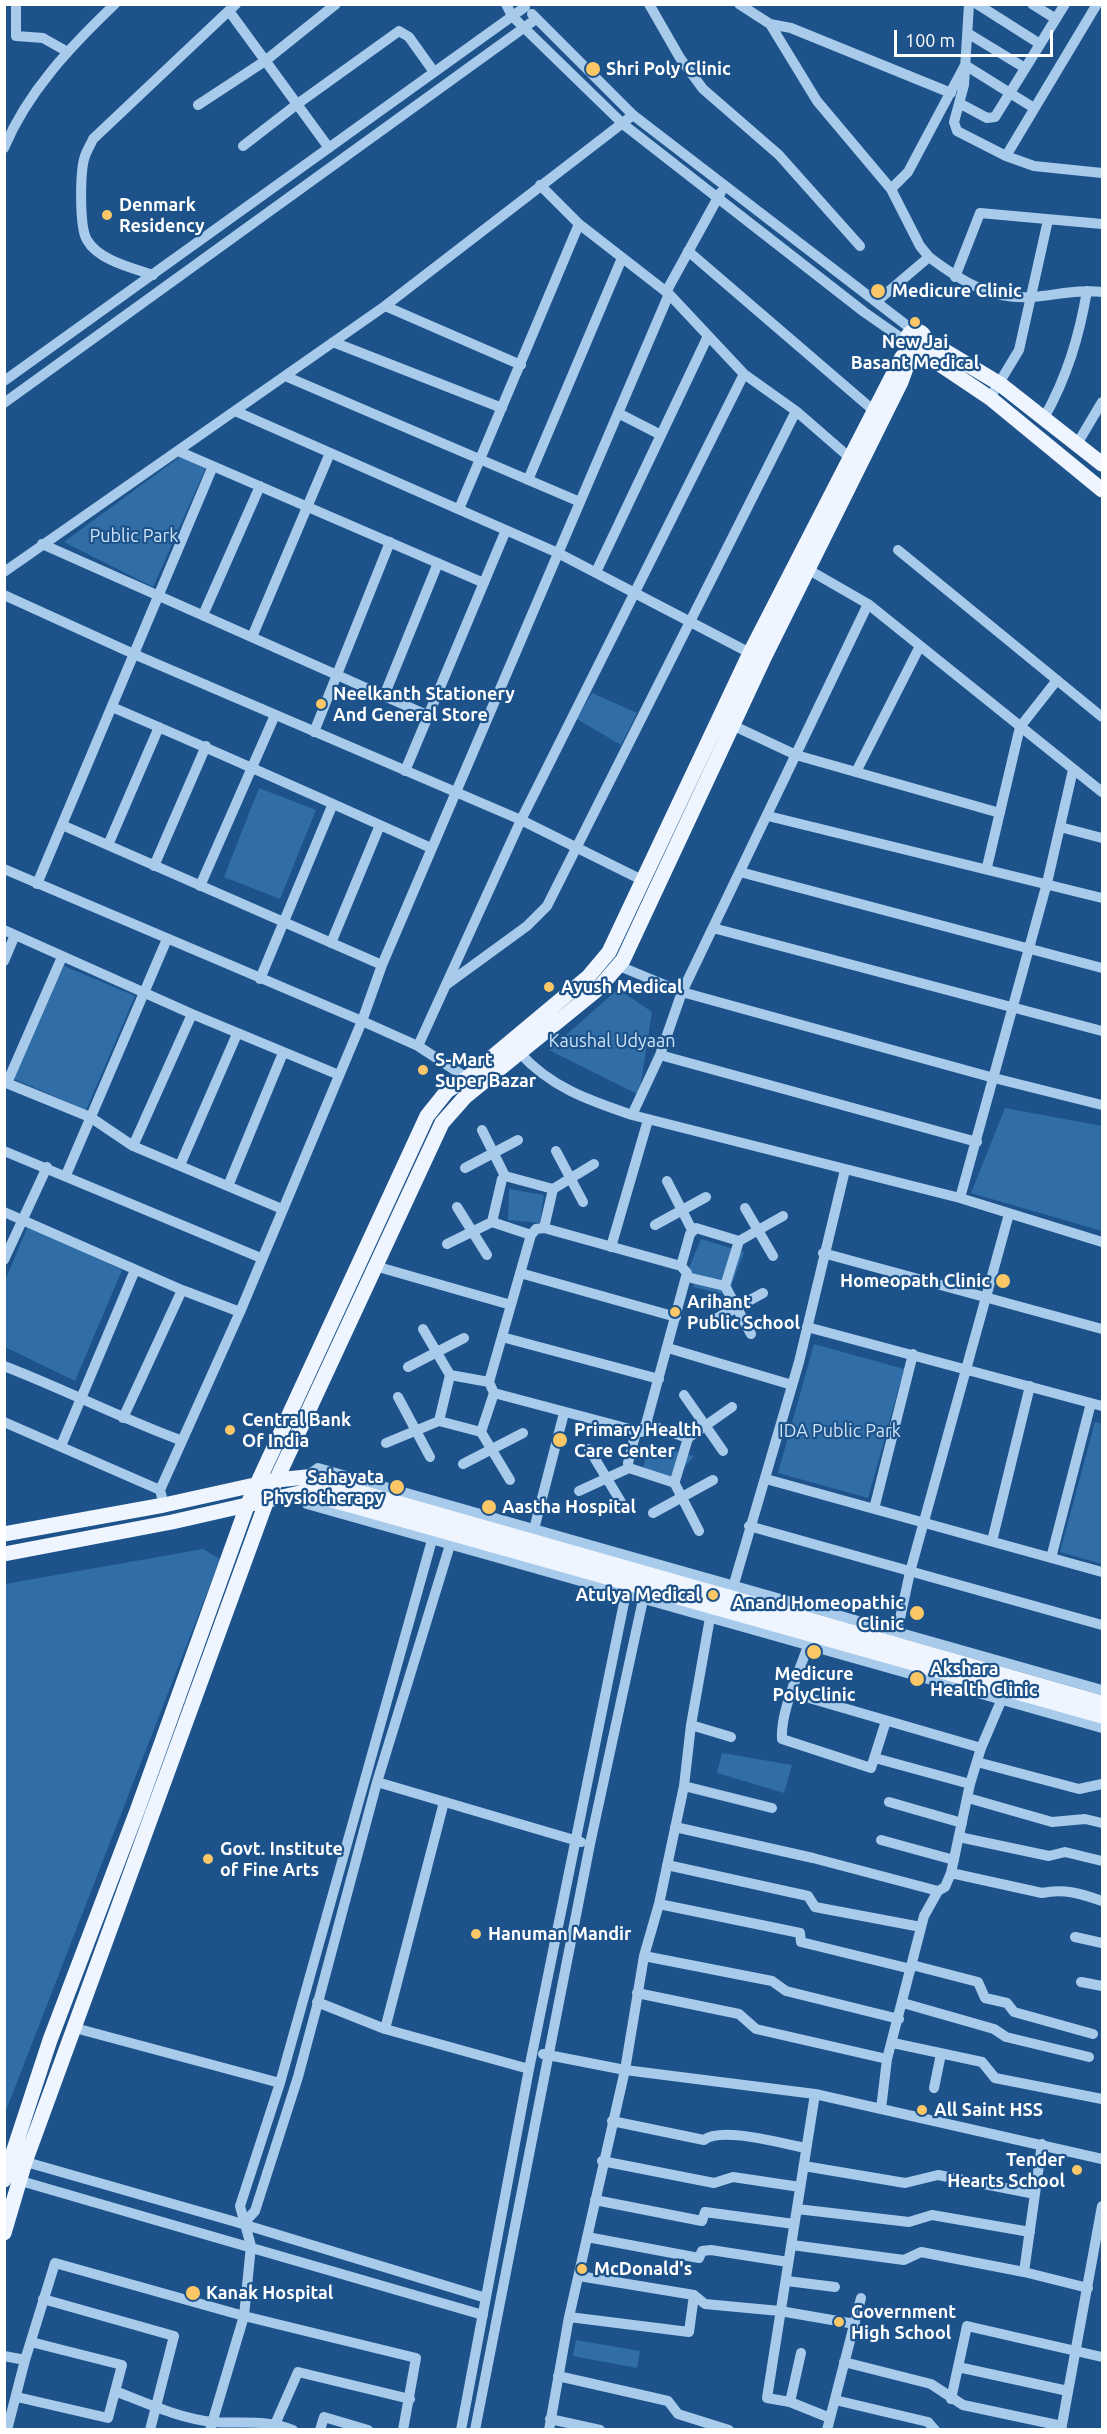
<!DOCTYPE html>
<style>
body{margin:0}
#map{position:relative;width:1107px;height:2434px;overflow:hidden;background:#1d538a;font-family:Ubuntu,sans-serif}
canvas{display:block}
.frame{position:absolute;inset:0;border:6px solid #fff;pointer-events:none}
.scale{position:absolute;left:894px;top:30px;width:159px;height:27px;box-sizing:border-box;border:3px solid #fff;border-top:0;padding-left:8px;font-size:18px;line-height:21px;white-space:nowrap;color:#fff;-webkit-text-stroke:4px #1d538a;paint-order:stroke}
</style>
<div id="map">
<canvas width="1107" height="2434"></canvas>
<div class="frame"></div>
<div class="scale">100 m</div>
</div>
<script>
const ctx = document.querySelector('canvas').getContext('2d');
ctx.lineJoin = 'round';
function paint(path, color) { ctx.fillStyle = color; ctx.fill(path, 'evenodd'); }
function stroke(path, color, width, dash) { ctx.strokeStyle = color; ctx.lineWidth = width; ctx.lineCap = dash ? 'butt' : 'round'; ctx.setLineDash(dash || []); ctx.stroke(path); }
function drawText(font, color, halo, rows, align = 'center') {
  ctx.font = font + ' Ubuntu,sans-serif'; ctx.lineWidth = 4.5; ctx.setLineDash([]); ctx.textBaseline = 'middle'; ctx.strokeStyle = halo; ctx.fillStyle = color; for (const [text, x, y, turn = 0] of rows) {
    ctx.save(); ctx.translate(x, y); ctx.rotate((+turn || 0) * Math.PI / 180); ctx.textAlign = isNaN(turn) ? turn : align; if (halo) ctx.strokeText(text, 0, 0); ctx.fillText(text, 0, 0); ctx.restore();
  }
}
const green = new Path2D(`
 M181,456L207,465L153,587L64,542Z
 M592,693L637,713L621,745L577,719Z
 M259,788L316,810L280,899L224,877Z
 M64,966L135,996L86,1110L14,1079Z
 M618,989L652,1012L639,1095L549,1050Z
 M1005,1108L1102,1126V1231L971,1193Z
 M509,1189L544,1195L540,1223L508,1220Z
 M28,1226L122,1270L75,1381L5,1347L4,1283Z
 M701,1239L744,1252L728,1295L693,1287L696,1276L687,1273Z
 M814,1344L904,1369L868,1498L778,1473Z
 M1095,1422L1102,1424V1564L1060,1552Z
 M648,1444L694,1456L669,1485L643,1469Z
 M203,1549L220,1559L5,2113V1584Z
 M722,1753L792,1765L784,1793L717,1773Z
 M576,2340L640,2351L637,2368L573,2356Z`);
const minor = new Path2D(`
 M16,4V36L43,38L66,51
 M506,4L512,16L623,124L864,312L907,342
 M649,4L680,58L703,89L779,155L860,246
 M739,4L770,24L817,101L891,189L920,246L929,257L876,302
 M969,4L964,85L954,122L957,131L1006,156L1034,166L1102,173
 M977,4L1040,44
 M1032,4L1056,19
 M229,11L329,148
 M532,14L633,115L914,331
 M770,24L791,28L951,93
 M969,34L1025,68
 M959,103L987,118L995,117L1065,4
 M198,105L265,61L336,4
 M243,146L296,105L399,31L409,37L434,72
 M4,148C28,91 71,46 115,4
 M1006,156L1097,4
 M540,185L579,224L669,294L744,374L796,411L849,457
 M891,189L908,172L965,65L1034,108
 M688,251L873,410
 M929,257C961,281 991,300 1033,297C1056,295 1080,289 1102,292
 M153,275C132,268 98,260 87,240C79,227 80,170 85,156C87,150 91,144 93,139L236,4
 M955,277L980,213L1102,224
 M666,292L721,192
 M385,306L521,365
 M333,342L502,408
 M285,376L580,502
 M4,381L525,7
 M990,398L1019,350L1048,220
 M4,403L536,19
 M235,411L558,553L750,653
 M618,413L661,435
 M1044,418C1067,377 1079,337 1087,291
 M1077,444L1102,402
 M178,451L484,583
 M528,480L622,258
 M459,509L579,224
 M42,544L427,715
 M898,550L1102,717
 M809,570L868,604L1102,792
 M4,572L385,306L633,115
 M596,572L708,336
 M4,595L136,655L521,820L644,881
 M203,615L260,486
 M252,637L330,453
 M384,696L438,563
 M112,707C219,753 325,800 431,848
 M732,725L796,755L1000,813
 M314,732L390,542
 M405,771L506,530
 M856,772L920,646
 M768,816L1102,898
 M62,825L382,965
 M1060,827L1102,838
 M108,845L159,727
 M154,866L206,746
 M987,867L1020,727L1057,680
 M4,869L362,1021L418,1046L467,1078
 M740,872L1102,968
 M37,884L213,466
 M200,886L275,715
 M713,928L1102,1031
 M4,930L192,1014L339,1075
 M331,943L380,825
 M4,961L15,935
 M619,966L682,992L994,1078L1102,1105
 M260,979L332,806
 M446,985L527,926L547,906L796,411
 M418,1046L521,820L744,374
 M519,1052C550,1087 588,1100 632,1115L960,1198L1102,1242
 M660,1055L977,1142
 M4,1082L90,1117L133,1146L282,1209
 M7,1083L62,957
 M632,1115L660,1055L682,992L868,604
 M482,1130L505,1176
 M133,1146L192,1014
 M4,1151L261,1258
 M556,1151L583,1202
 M180,1165L237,1034
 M465,1168L518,1140
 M66,1175L167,939
 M667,1181L692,1230
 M228,1186L283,1053
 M553,1189L594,1164
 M960,1198L1047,883L1073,770
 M457,1207L487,1255
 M745,1208L773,1256
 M4,1212L182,1290L240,1312
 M655,1225L706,1197
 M544,1228L681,1266L687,1273L646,1424L641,1432L494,1393L489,1382L531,1235L536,1229Z
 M531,1235L492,1222L502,1179L505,1176L553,1189L544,1228
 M739,1241L783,1216
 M447,1244L492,1222
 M611,1247L648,1120
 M823,1253L1102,1329
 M4,1260L47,1167
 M375,1266L511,1305
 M681,1266L690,1234L696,1228L739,1241L725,1286L687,1277
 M520,1273L676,1317
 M725,1286L751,1334
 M710,1322L763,1293
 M807,1327L1102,1406
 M423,1329L450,1375
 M502,1337L659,1379
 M668,1348L792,1385
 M4,1366C64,1389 120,1418 180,1440
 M408,1367L464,1338
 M489,1382L450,1375L439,1421L481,1432L494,1393
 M684,1395L723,1451
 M398,1397L430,1457
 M123,1418L182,1290
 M4,1422L160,1490
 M481,1432L510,1480
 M636,1432L628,1463L629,1468L672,1482L675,1481L688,1438L646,1424
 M688,1438L732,1407
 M386,1443L439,1421
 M61,1446L135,1270
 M589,1449L621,1502
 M463,1464L523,1433
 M766,1479L1102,1572
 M674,1482L699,1531
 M579,1491L629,1468
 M164,1505L160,1490L240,1312L362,1021L382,965L669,294
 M874,1509L913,1354
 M653,1513L713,1480
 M749,1526L1102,1625
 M532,1537L564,1413
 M992,1541L1030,1386
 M1051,1558L1091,1403
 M731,1594L799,1362L845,1170
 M896,1637L910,1572L1009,1214
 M810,1639C802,1667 780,1710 782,1739L871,1768L886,1721
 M1102,1690L318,1468L306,1477L304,1492L307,1504L1102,1728
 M792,1693L981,1748
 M691,1725L731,1737
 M875,1758L970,1784
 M977,1762L1079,1789L1102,1784
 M377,1782L581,1842
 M684,1786L772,1808
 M968,1798L1052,1822L1085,1819L1102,1823
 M889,1802L962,1823
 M675,1827L813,1858L938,1891
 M959,1837L1049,1856L1065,1852L1102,1861
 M881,1840L954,1860
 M667,1865L808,1896L815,1907L921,1927
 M951,1873L1042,1893C1064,1888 1082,1894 1102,1901
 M659,1904L800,1933L801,1942L911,1969
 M1075,1937L1102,1943
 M644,1956L772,1981L786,1991L899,2019
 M912,1965L978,1982L985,1998L1007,2003L1014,2012L1093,2034
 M1081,1982L1102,1986
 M637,1993L739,2014L756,2029L887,2059
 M317,2002L385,2029L529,2069
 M903,2003L994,2029L1006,2037L1089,2057
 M75,2028L280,2083
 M385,2029L444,1802
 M893,2043L982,2062L995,2078L1102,2099
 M543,2054L625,2070L815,2094L1102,2159
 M934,2088L941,2054
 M815,2094L767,2398L790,2402L830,2418
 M881,2109L887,2059L924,1916L938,1891L945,1887L951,1873L970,1784L981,1748L1004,1694
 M612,2121L704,2140C722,2126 783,2144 806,2148
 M19,2160L236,2222L486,2298
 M602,2161L714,2183L733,2177L800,2187
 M804,2166L905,2183L938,2175L1035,2194
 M14,2179L483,2315
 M595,2200L702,2221L705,2212L794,2224
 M797,2209L909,2222L932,2215L1030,2232
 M243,2224L255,2211L298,2077L377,1782L450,1545
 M587,2237L699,2258L702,2251L711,2250L788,2262
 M792,2245L904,2260L921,2252L1024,2272L1042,2144
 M1024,2272L1088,2288
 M579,2276L694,2295L705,2304L780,2311L855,2324
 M787,2281L835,2287
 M43,2299L174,2336L150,2430
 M569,2317L689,2332L694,2295
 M4,2356L25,2360
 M844,2362L931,2384L963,2405L1062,2426
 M958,2367L1068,2391
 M558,2376L668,2401L678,2414L729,2430
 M115,2391C146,2403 181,2419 214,2422C241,2424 267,2419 293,2430
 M17,2397L108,2418L122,2365L31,2342
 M951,2399L967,2326L1102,2357
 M835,2400L928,2422L935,2430
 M790,2402L801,2353
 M550,2419L600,2430
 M273,2429L298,2372L410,2399
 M7,2430L25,2360L55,2263L244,2316L416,2358L403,2430
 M210,2430L244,2316L251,2246L240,2206L280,2083L432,1540
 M320,2430L324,2417L368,2430
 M461,2430L529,2069L627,1588
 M475,2430L590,1844L644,1595
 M549,2430L569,2317L625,2070L644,1956L659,1904L684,1786L691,1725L711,1612
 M827,2430L861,2298
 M1061,2430L1102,2206`);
const major = new Path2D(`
 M907 340a9 9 0 1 1 18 0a9 9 0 1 1-18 0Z
 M925,339L1000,384L1102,464
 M917,349L990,398L1102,490
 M4,1534L164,1505L277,1480L306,1477L1102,1703
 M4,1554L172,1522L304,1492L1102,1716
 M4,2180L50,2040L137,1811L247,1506L427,1116L447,1091L467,1078L588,977L609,952L750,653L902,357
 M4,2233L25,2162L267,1500L442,1123L465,1097L598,989L623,960L763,660L901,382L913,349`);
const markers = [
 [593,69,8,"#fbc767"],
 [107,215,6,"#fbc767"],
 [878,291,8,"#fbc767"],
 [915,322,6,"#fbc767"],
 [321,704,6,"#fbc767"],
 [549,987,6,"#fbc767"],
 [423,1070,6,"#fbc767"],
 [1003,1281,8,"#fbc767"],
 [675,1312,6,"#fbc767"],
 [230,1430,6,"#fbc767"],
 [560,1440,8,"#fbc767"],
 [397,1487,8,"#fbc767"],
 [489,1507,8,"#fbc767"],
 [713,1595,6,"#fbc767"],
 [917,1613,8,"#fbc767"],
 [814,1652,8,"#fbc767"],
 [917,1679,8,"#fbc767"],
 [208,1859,6,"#fbc767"],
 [476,1934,6,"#fbc767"],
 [922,2110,6,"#fbc767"],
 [1077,2170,6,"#fbc767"],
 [582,2269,6,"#fbc767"],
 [193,2293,8,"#fbc767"],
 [839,2322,6,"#fbc767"]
];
const poiNames = [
 ["Shri Poly Clinic",606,69],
 ["Denmark",119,205],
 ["Residency",119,226],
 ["Medicure Clinic",892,291],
 ["New Jai",915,342,"center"],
 ["Basant Medical",915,363,"center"],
 ["Neelkanth Stationery",333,694],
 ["And General Store",333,715],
 ["Ayush Medical",561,987],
 ["S-Mart",435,1060],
 ["Super Bazar",435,1081],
 ["Homeopath Clinic",990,1281,"right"],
 ["Arihant",687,1302],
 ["Public School",687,1323],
 ["Central Bank",242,1420],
 ["Of India",242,1441],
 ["Primary Health",574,1430],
 ["Care Center",574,1451],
 ["Sahayata",384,1477,"right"],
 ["Physiotherapy",384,1498,"right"],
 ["Aastha Hospital",502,1507],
 ["Atulya Medical",701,1595,"right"],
 ["Anand Homeopathic",904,1603,"right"],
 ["Clinic",904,1624,"right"],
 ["Akshara",930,1669],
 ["Health Clinic",930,1690],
 ["Medicure",814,1674,"center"],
 ["PolyClinic",814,1695,"center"],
 ["Govt. Institute",220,1849],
 ["of Fine Arts",220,1870],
 ["Hanuman Mandir",488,1934],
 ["All Saint HSS",934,2110],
 ["Tender",1065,2160,"right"],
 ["Hearts School",1065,2181,"right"],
 ["McDonald's",594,2269],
 ["Kanak Hospital",206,2293],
 ["Government",851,2312],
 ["High School",851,2333]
];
const parkNames = [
 ["Public Park",134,536],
 ["Kaushal Udyaan",612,1041],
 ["IDA Public Park",840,1431]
];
paint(green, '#316ea7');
stroke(minor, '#a8cbec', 10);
stroke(major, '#eef5ff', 15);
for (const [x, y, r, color] of markers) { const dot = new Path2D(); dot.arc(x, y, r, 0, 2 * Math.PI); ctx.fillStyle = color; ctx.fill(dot); stroke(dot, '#1d538a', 2); }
drawText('bold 18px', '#fff', '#1d538a', poiNames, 'left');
drawText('18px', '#cee4f9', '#1d538a', parkNames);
</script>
